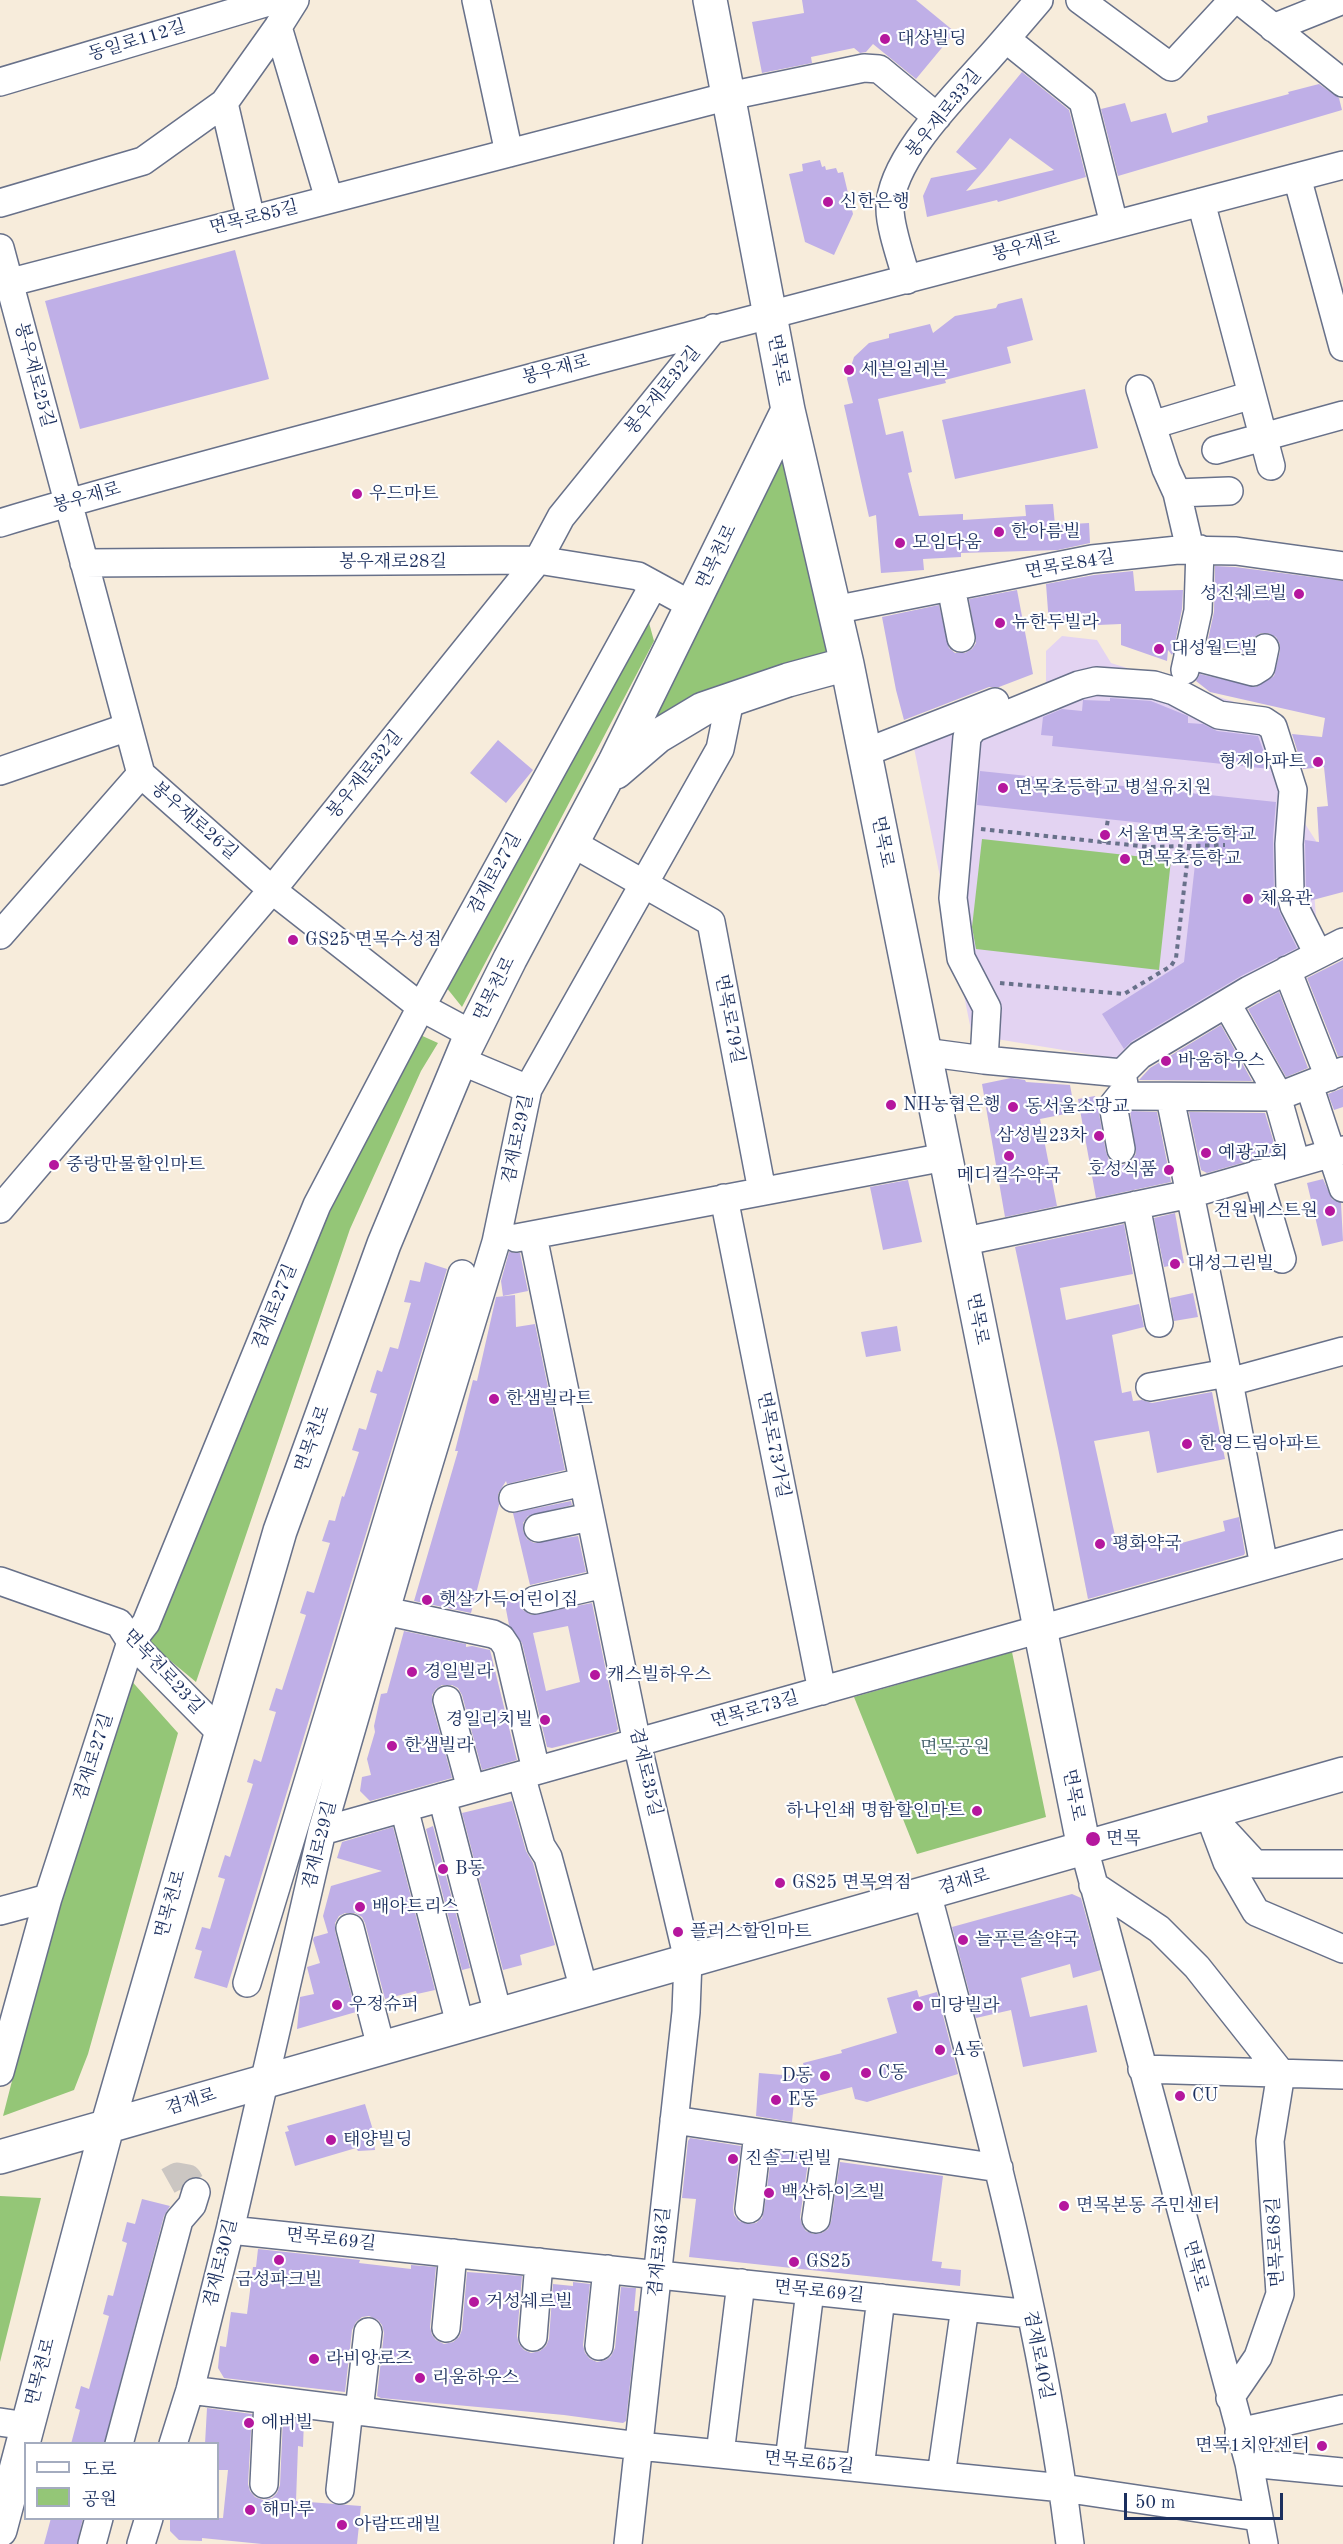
<!DOCTYPE html>
<meta charset="utf-8">
<style>
body{margin:0}
#map{position:relative;width:1343px;height:2544px;overflow:hidden;background:#f7ecdb;font-family:"Old Standard TT","Noto Serif KR",serif}
canvas{display:block}
.legend{position:absolute;left:24px;top:2442px;width:195px;height:78px;box-sizing:border-box;background:#fff;border:2px solid #a4acbf;margin:0;padding:8px 10px;list-style:none;font-size:18px;color:#1b2f5e}
.legend li{display:flex;align-items:center;gap:12px;height:30px}
.legend b{width:30px;border:2px solid #a4acbf}
.scale{position:absolute;left:1124px;top:2493px;width:159px;height:27px;box-sizing:border-box;border:3px solid #1b2f5e;border-top:0;padding-left:8px;font-size:18px;line-height:21px;white-space:nowrap;color:#1b2f5e;-webkit-text-stroke:4px #fff;paint-order:stroke}
</style>
<div id="map">
<canvas width="1343" height="2544"></canvas>
<ul class="legend">
<li><b style="height:8px;background:#fff"></b>도로</li>
<li><b style="height:16px;background:#94c677"></b>공원</li>
</ul>
<div class="scale">50 m</div>
</div>
<script>
const ctx = document.querySelector('canvas').getContext('2d');
ctx.lineJoin = 'round';
function paint(path, color) { ctx.fillStyle = color; ctx.fill(path, 'evenodd'); }
function stroke(path, color, width, dash) { ctx.strokeStyle = color; ctx.lineWidth = width; ctx.lineCap = dash ? 'butt' : 'round'; ctx.setLineDash(dash || []); ctx.stroke(path); }
function drawText(font, color, halo, rows, align = 'center') {
  ctx.font = font + ' "Old Standard TT","Noto Serif KR",serif'; ctx.lineWidth = 4.5; ctx.setLineDash([]); ctx.textBaseline = 'middle'; ctx.strokeStyle = halo; ctx.fillStyle = color; for (const [text, x, y, turn = 0] of rows) {
    ctx.save(); ctx.translate(x, y); ctx.rotate((+turn || 0) * Math.PI / 180); ctx.textAlign = isNaN(turn) ? turn : align; if (halo) ctx.strokeText(text, 0, 0); ctx.fillText(text, 0, 0); ctx.restore();
  }
}
const built = new Path2D(`
 M1062,636L1097,640L1111,663L1279,716L1300,764L1302,819L1316,841L1313,877L1318,944L1118,1059L972,1035L913,743L1046,692V651Z`);
const green = new Path2D(`
 M788,410L847,664L729,700L605,781Z
 M648,619L654,641L462,1007L442,982Z
 M982,839L1171,860L1159,970L976,949L972,927Z
 M418,1034L438,1043L421,1071L350,1229L196,1682L149,1643L327,1218Z
 M1012,1652L1046,1817L917,1854L854,1697Z
 M128,1677L178,1733L88,2054L74,2090L3,2116L56,1909Z
 M0,2196L41,2198L0,2362Z`);
const building = new Path2D(`
 M802,0H916L955,32L916,79L873,44L866,52L860,53L854,48L811,57L812,63L762,73L752,22L804,13Z
 M1022,72L1069,110L1086,177L998,202L997,200L927,217L923,196L931,178L977,169L956,152ZM1010,138L1054,170L966,191L986,168Z
 M1319,84L1339,98L1342,110L1118,176L1101,109L1125,103L1131,122L1166,113L1172,133L1208,122L1207,116L1289,94L1288,92Z
 M820,160L822,167L825,166L826,170L836,168L838,173L843,172L853,214L834,255L805,242L789,174L803,171L802,164Z
 M235,250L269,379L80,429L45,301Z
 M1022,298L1033,340L1007,347L1011,363L945,380L946,383L878,399L886,435L903,431L912,472L908,473L919,516L963,514V520L1026,516L1025,505L1053,504L1055,525L1089,523L1090,543L1058,550L961,553V557L923,559L924,570L881,573L876,515L869,517L844,405L853,403L847,379L854,357L869,343L889,338V334L930,324L933,333L955,316L996,308L998,304Z
 M1085,389L1098,448L955,479L942,420Z
 M1215,566L1235,567L1343,581V892L1309,901L1306,890L1305,840L1319,842L1317,807L1328,806L1324,767L1303,769L1292,734L1322,737L1325,718L1210,692L1196,681L1200,674L1256,687L1274,676L1280,651V644L1276,637L1268,633H1261L1254,637L1248,654L1207,644L1214,612Z
 M1133,571L1135,591L1183,590L1182,609L1173,653L1172,655L1168,650L1167,661L1121,645V624L1098,625V620L1049,624L1046,584L1094,575Z
 M1017,590L1033,674L999,687H989L904,720L896,690L882,617L939,605L949,648L955,653H965L972,649L976,643L969,599Z
 M1110,698L1151,701L1188,716V723L1203,724L1217,731L1258,736L1270,769L1052,746L1053,736L1041,735L1043,717L1062,709L1082,711L1083,700L1110,701Z
 M498,740L533,770L506,803L470,773Z
 M980,771L1276,802L1273,837L1274,893L1280,913L1297,948L1241,976L1132,1041L1124,1049L1102,1014L1184,962L1199,829L977,805Z
 M1343,960V1056H1338L1307,978Z
 M1279,992L1308,1068L1286,1077L1248,1009Z
 M1221,1025L1252,1081L1139,1080L1150,1068Z
 M1011,1078L1025,1080L1026,1082L1070,1085L1075,1112L1040,1119L1057,1206L1005,1217L982,1084Z
 M1343,1088V1107L1334,1110L1328,1094Z
 M1095,1096L1096,1100L1099,1099L1098,1108L1106,1152L1109,1160L1116,1164L1123,1165L1131,1161L1136,1154L1130,1111L1157,1112L1171,1182L1096,1198L1078,1099Z
 M1189,1112L1265,1113L1277,1153L1207,1173L1201,1170Z
 M1323,1179L1332,1199L1341,1203L1343,1241L1322,1246L1307,1183Z
 M908,1180L922,1242L883,1250L870,1187Z
 M1175,1213L1184,1263L1164,1267L1154,1218Z
 M1124,1224L1133,1274L1060,1288L1066,1320L1139,1304L1144,1327L1112,1335L1122,1393L1131,1391L1133,1401L1142,1400L1152,1403L1212,1392L1225,1459L1157,1473L1149,1431L1094,1441L1118,1549L1158,1540L1160,1549L1225,1531L1223,1521L1239,1517L1245,1553L1244,1555L1088,1599L1058,1448L1015,1247Z
 M509,1252L520,1253L528,1291L503,1296L501,1281Z
 M425,1262L447,1269L227,1988L194,1978L202,1951L195,1949L202,1927L210,1929L225,1879L218,1877L225,1855L230,1857L253,1784L247,1782L254,1759L261,1762L276,1712L269,1710L276,1688L282,1690L306,1615L300,1613L307,1591L314,1593L330,1543L322,1541L329,1520L335,1521L342,1496L344,1497L359,1452L352,1450L359,1428L366,1430L377,1394L370,1392L377,1370L382,1372L390,1347L398,1349L411,1303L404,1302L410,1280L420,1282Z
 M1193,1293L1198,1317L1174,1321L1170,1298Z
 M515,1295L516,1327L535,1324L565,1470L507,1484L506,1481L498,1494L499,1505L471,1613L414,1601L458,1451H455L473,1380L477,1381L496,1297Z
 M897,1326L901,1351L866,1357L861,1332Z
 M571,1501L572,1505L528,1516L523,1523V1531L527,1539L534,1543L578,1536L586,1572L530,1585L513,1513Z
 M520,1596V1603L523,1610L531,1615L592,1603L618,1729L616,1732L552,1748L547,1747L522,1643L509,1625L504,1599ZM568,1626L580,1682L546,1691L533,1633Z
 M404,1631L466,1644V1647L472,1646L490,1650L517,1760L482,1770L462,1695L458,1688L452,1685H442L436,1689L432,1695V1704L452,1778L370,1801L360,1791L362,1777L371,1775L367,1759L375,1732L374,1726L381,1694L387,1693Z
 M512,1801L526,1851L533,1863L555,1945L520,1955L522,1965L503,1970L462,1813Z
 M433,1826L470,1968L462,1970L426,1829Z
 M393,1827L435,1990L417,1994L416,1991L385,1999L365,1923L362,1917L355,1913H345L339,1916L335,1923V1931L356,2012L297,2029L300,1997L314,1994L307,1967L320,1963L313,1940L314,1937L328,1933L323,1916L331,1886L382,1871L337,1858L342,1842Z
 M1072,1894L1081,1898L1101,1970L1073,1978L1070,1964L1021,1978L1030,2017L1087,2005L1097,2052L1023,2067L1011,2010L976,2018L952,1927Z
 M917,1990L919,1997L937,1992L958,2074L867,2102L855,2099L852,2087L794,2102L792,2122L756,2116L759,2073L807,2077L803,2063L842,2053L841,2050L897,2033L887,1998Z
 M365,2104L373,2130L375,2150L358,2151L356,2148L295,2166L285,2132L289,2131L287,2126Z
 M690,2138L741,2146L733,2208L734,2215L739,2221L747,2224L756,2223L762,2218L764,2211L772,2150L809,2156L800,2217L802,2225L806,2231L813,2234L822,2233L828,2229L831,2222L840,2162L943,2176L932,2261L942,2262L941,2268L961,2270L960,2286L689,2257L696,2199L682,2198L688,2141Z
 M142,2199L170,2206L164,2216L104,2444H71L80,2410L75,2408L81,2386L89,2389L109,2316L103,2314L108,2295L113,2296L127,2243L122,2241L127,2222L135,2224Z
 M258,2249L360,2260L359,2263L411,2269V2265L436,2267L430,2327L432,2335L436,2340L444,2344L453,2342L459,2337L462,2330L467,2272L522,2276L517,2336L519,2344L524,2350L531,2353L540,2351L546,2346L549,2339L553,2284L573,2286V2282L590,2284L583,2345L585,2353L590,2359L597,2362L606,2360L611,2356L615,2348L621,2287L636,2288L634,2311H638L626,2421L623,2423L564,2415L381,2398L377,2396L384,2333L382,2325L378,2320L369,2316L362,2317L356,2322L352,2330L345,2392L224,2378L218,2368L220,2346L226,2347L231,2312L247,2314L253,2267H256Z
 M207,2408L252,2414L248,2484L250,2491L255,2497L263,2500L272,2498L277,2493L280,2485L283,2417L304,2420L303,2447L298,2446L296,2501L361,2506L357,2544H262L202,2538V2541L179,2540L170,2531V2518H223L228,2470H218V2444H205Z
 M51,2518H83L77,2544H44Z`);
const minorTunnel = new Path2D(`
 M168,2181L177,2176L188,2178L196,2192`);
const path = new Path2D(`
 M981,829L1149,847L1225,845
 M1104,843L1108,819
 M1000,983L1124,994L1171,966L1176,958L1189,846`);
const minor = new Path2D(`
 M476,0L509,153
 M1080,0L1171,67L1233,0
 M1239,0L1343,83
 M278,27L329,199
 M1273,28L1343,0
 M1006,39L1083,101L1114,224
 M0,82L275,0
 M224,103L251,219
 M1297,177L1343,347
 M1201,202L1271,466
 M0,203L143,161L224,103L278,27L295,0
 M0,248L141,774L272,890L421,1007L473,1035
 M907,280C902,261 890,228 890,209C889,160 957,94 988,59C1005,40 1022,20 1039,0
 M0,285L729,96L864,68L879,69L937,117
 M1140,389L1166,469L1177,493
 M1152,425L1252,395
 M1216,450L1343,415
 M0,523C136,482 274,447 411,410C721,326 1032,246 1343,165
 M1190,549L1177,493L1229,491
 M84,563L538,560L638,576L693,606
 M951,587L961,638
 M834,610L1092,559L1178,550L1236,551L1343,566
 M1188,655L1253,672L1261,667L1265,648
 M1185,670L1198,611L1200,549
 M864,753L995,702
 M0,771L128,727
 M572,843L711,922L762,1191
 M0,935L141,774
 M1287,970L1329,1077
 M1227,1004L1275,1089L1296,1163
 M924,1052L984,1060L1122,1073L1125,1090L1132,1096L1277,1097L1343,1071
 M984,1060L987,1008L961,958L953,898L967,737L974,728L1079,685L1096,681L1154,685L1174,691L1219,715L1264,721L1273,727L1293,790L1289,844L1290,892L1294,906L1318,954
 M461,1061L528,1089
 M1122,1073L1140,1055L1249,990L1343,942
 M1309,1085L1343,1188
 M1170,1098L1229,1382L1264,1566
 M1121,1149L1113,1105L1125,1090
 M1257,1174L1282,1259
 M724,1198L822,1691
 M1136,1205L1159,1323
 M0,1209L272,890L538,560L561,517L714,328
 M533,1236L637,1743L688,1960L686,2012L628,2544
 M516,1238L945,1157
 M961,1242L1190,1194L1343,1150
 M1229,1382L1343,1351
 M1150,1387L1227,1373
 M513,1498L583,1482
 M538,1528L590,1517
 M0,1581L119,1623L131,1642L220,1732
 M535,1600L604,1584
 M385,1611L493,1634L501,1638L507,1647L536,1770
 M447,1700L471,1789
 M521,1775L541,1846L548,1857L584,1990
 M442,1797L498,2014
 M404,1808L460,2024
 M1209,1814L1227,1862L1256,1912L1343,1949
 M1220,1826L1255,1864H1343
 M322,1831L1343,1544
 M1084,1848L1249,2463L1264,2544
 M1093,1885L1159,1929L1197,1967L1281,2073L1270,2141L1280,2294L1258,2357L1230,2398
 M927,1893C984,2107 1043,2323 1070,2544
 M0,1911L48,1898
 M350,1928L381,2047
 M247,1983L462,1274
 M1142,2069L1343,2075
 M0,2072L48,1898L131,1642L146,1623L317,1205L421,1007L653,586
 M674,2120L999,2168
 M749,2209L758,2133
 M816,2219L827,2143
 M230,2230L1031,2314
 M446,2328L453,2253
 M533,2337L539,2262
 M599,2346L607,2269
 M190,2390L639,2446L1063,2488L1258,2517
 M359,2411L368,2332
 M0,2422L27,2426
 M1239,2432L1343,2409
 M119,2444L179,2220L192,2205L196,2192
 M173,2444L190,2390L230,2230L322,1831L417,1503L496,1242L528,1089L720,749L730,700
 M720,2454L741,2283
 M789,2461L810,2291
 M1249,2463L1343,2472
 M860,2468L881,2298
 M941,2476L965,2307
 M264,2484L268,2400
 M340,2490L349,2409
 M92,2544L99,2518
 M141,2544L149,2518`);
const major = new Path2D(`
 M710,0L788,410L847,664L1084,1848
 M616,772L658,736L703,709L788,680L847,664
 M0,2157L1343,1774
 M0,2530L107,2127L280,1531L384,1244L466,1047L510,959L615,762L788,410`);
const markers = [
 [885,39,6,"#b5179e"],
 [828,202,6,"#b5179e"],
 [849,370,6,"#b5179e"],
 [357,494,6,"#b5179e"],
 [999,532,6,"#b5179e"],
 [900,543,6,"#b5179e"],
 [1299,594,6,"#b5179e"],
 [1000,623,6,"#b5179e"],
 [1159,649,6,"#b5179e"],
 [1318,762,6,"#b5179e"],
 [1003,788,6,"#b5179e"],
 [1105,835,6,"#b5179e"],
 [1125,859,6,"#b5179e"],
 [1248,899,6,"#b5179e"],
 [293,940,6,"#b5179e"],
 [1166,1061,6,"#b5179e"],
 [891,1105,6,"#b5179e"],
 [1013,1107,6,"#b5179e"],
 [1099,1136,6,"#b5179e"],
 [1206,1153,6,"#b5179e"],
 [1009,1156,6,"#b5179e"],
 [54,1165,6,"#b5179e"],
 [1169,1170,6,"#b5179e"],
 [1330,1211,6,"#b5179e"],
 [1175,1264,6,"#b5179e"],
 [494,1399,6,"#b5179e"],
 [1187,1444,6,"#b5179e"],
 [1100,1544,6,"#b5179e"],
 [427,1600,6,"#b5179e"],
 [412,1672,6,"#b5179e"],
 [595,1675,6,"#b5179e"],
 [545,1720,6,"#b5179e"],
 [392,1746,6,"#b5179e"],
 [977,1811,6,"#b5179e"],
 [1093,1839,8,"#b5179e"],
 [443,1869,6,"#b5179e"],
 [780,1883,6,"#b5179e"],
 [360,1907,6,"#b5179e"],
 [678,1932,6,"#b5179e"],
 [963,1940,6,"#b5179e"],
 [337,2005,6,"#b5179e"],
 [918,2006,6,"#b5179e"],
 [940,2050,6,"#b5179e"],
 [866,2073,6,"#b5179e"],
 [825,2076,6,"#b5179e"],
 [1180,2096,6,"#b5179e"],
 [776,2100,6,"#b5179e"],
 [331,2140,6,"#b5179e"],
 [733,2159,6,"#b5179e"],
 [769,2193,6,"#b5179e"],
 [1064,2206,6,"#b5179e"],
 [279,2260,6,"#b5179e"],
 [794,2262,6,"#b5179e"],
 [474,2302,6,"#b5179e"],
 [314,2359,6,"#b5179e"],
 [420,2378,6,"#b5179e"],
 [249,2423,6,"#b5179e"],
 [1322,2446,6,"#b5179e"],
 [250,2510,6,"#b5179e"],
 [342,2525,6,"#b5179e"]
];
const poiNames = [
 ["대상빌딩",897,39],
 ["신한은행",840,202],
 ["세븐일레븐",861,370],
 ["우드마트",369,494],
 ["한아름빌",1011,532],
 ["모임다움",912,543],
 ["성진쉐르빌",1287,594,"right"],
 ["뉴한두빌라",1012,623],
 ["대성월드빌",1171,649],
 ["형제아파트",1306,762,"right"],
 ["면목초등학교 병설유치원",1015,788],
 ["서울면목초등학교",1117,835],
 ["면목초등학교",1137,859],
 ["체육관",1260,899],
 ["GS25 면목수성점",305,940],
 ["바움하우스",1178,1061],
 ["NH농협은행",903,1105],
 ["동서울소망교",1025,1107],
 ["삼성빌23차",1087,1136,"right"],
 ["예광교회",1218,1153],
 ["중랑만물할인마트",66,1165],
 ["호성식품",1157,1170,"right"],
 ["메디컬수약국",1009,1176,"center"],
 ["건원베스트원",1318,1211,"right"],
 ["대성그린빌",1187,1264],
 ["한샘빌라트",506,1399],
 ["한영드림아파트",1199,1444],
 ["평화약국",1112,1544],
 ["햇살가득어린이집",439,1600],
 ["경일빌라",424,1672],
 ["캐스빌하우스",607,1675],
 ["경일리치빌",533,1720,"right"],
 ["한샘빌라",404,1746],
 ["하나인쇄 명함할인마트",965,1811,"right"],
 ["면목",1106,1839],
 ["B동",455,1869],
 ["GS25 면목역점",792,1883],
 ["배아트리스",372,1907],
 ["플러스할인마트",690,1932],
 ["늘푸른솔약국",975,1940],
 ["우정슈퍼",349,2005],
 ["미당빌라",930,2006],
 ["A동",952,2050],
 ["C동",878,2073],
 ["D동",813,2076,"right"],
 ["CU",1192,2096],
 ["E동",788,2100],
 ["태양빌딩",343,2140],
 ["진솔그린빌",745,2159],
 ["백산하이츠빌",781,2193],
 ["면목본동 주민센터",1076,2206],
 ["GS25",806,2262],
 ["금성파크빌",279,2280,"center"],
 ["거성쉐르빌",486,2302],
 ["라비앙로즈",326,2359],
 ["리움하우스",432,2378],
 ["에버빌",261,2423],
 ["면목1치안센터",1310,2446,"right"],
 ["해마루",262,2510],
 ["아람뜨래빌",354,2525]
];
const streetNames = [
 ["동일로112길",137,41,-17],
 ["봉우재로33길",944,114,-51],
 ["면목로85길",254,218,-14],
 ["봉우재로",1026,247,-15],
 ["면목로",778,360,79],
 ["봉우재로",556,370,-15],
 ["봉우재로25길",34,375,75],
 ["봉우재로32길",663,391,-51],
 ["봉우재로",87,498,-16],
 ["면목천로",717,557,-64],
 ["봉우재로28길",393,562],
 ["면목로84길",1070,565,-10],
 ["봉우재로32길",365,775,-51],
 ["봉우재로26길",194,821,41],
 ["면목로",882,842,79],
 ["겸재로27길",495,874,-61],
 ["면목천로",495,989,-63],
 ["면목로79길",729,1019,79],
 ["겸재로29길",518,1139,-78],
 ["겸재로27길",275,1307,-68],
 ["면목로",977,1319,79],
 ["면목천로",313,1439,-70],
 ["면목로73가길",773,1445,79],
 ["면목천로23길",163,1672,47],
 ["면목로73길",755,1710,-16],
 ["겸재로27길",94,1757,-72],
 ["겸재로35길",645,1772,77],
 ["면목로",1073,1795,79],
 ["겸재로29길",320,1845,-76],
 ["겸재로",964,1882,-16],
 ["면목천로",171,1904,-74],
 ["겸재로",191,2102,-17],
 ["면목로69길",331,2240,6],
 ["면목로68길",1276,2242,-93],
 ["겸재로36길",660,2252,-84],
 ["겸재로30길",221,2263,-76],
 ["면목로",1195,2266,75],
 ["면목로69길",819,2292,6],
 ["겸재로40길",1038,2355,79],
 ["면목천로",41,2372,-75],
 ["면목로65길",809,2463,6]
];
const parkNames = [
 ["면목공원",955,1748]
];
paint(built, '#e3d3f2');
paint(green, '#94c677');
paint(building, '#bfafe7');
stroke(minorTunnel, '#cbc6c2', 27, [27, 14]);
stroke(minor, '#68718a', 30);
stroke(major, '#68718a', 36);
stroke(path, '#68718a', 4, [4.5, 4.5]);
stroke(minor, '#fff', 27);
stroke(major, '#fff', 33);
for (const [x, y, r, color] of markers) { const dot = new Path2D(); dot.arc(x, y, r, 0, 2 * Math.PI); ctx.fillStyle = color; ctx.fill(dot); stroke(dot, '#fff', 2); }
drawText('18px', '#1b2f5e', '#fff', poiNames, 'left');
drawText('18px', '#1b2f5e', '#fff', streetNames);
drawText('18px', '#3f5c66', '#fff', parkNames);
</script>
